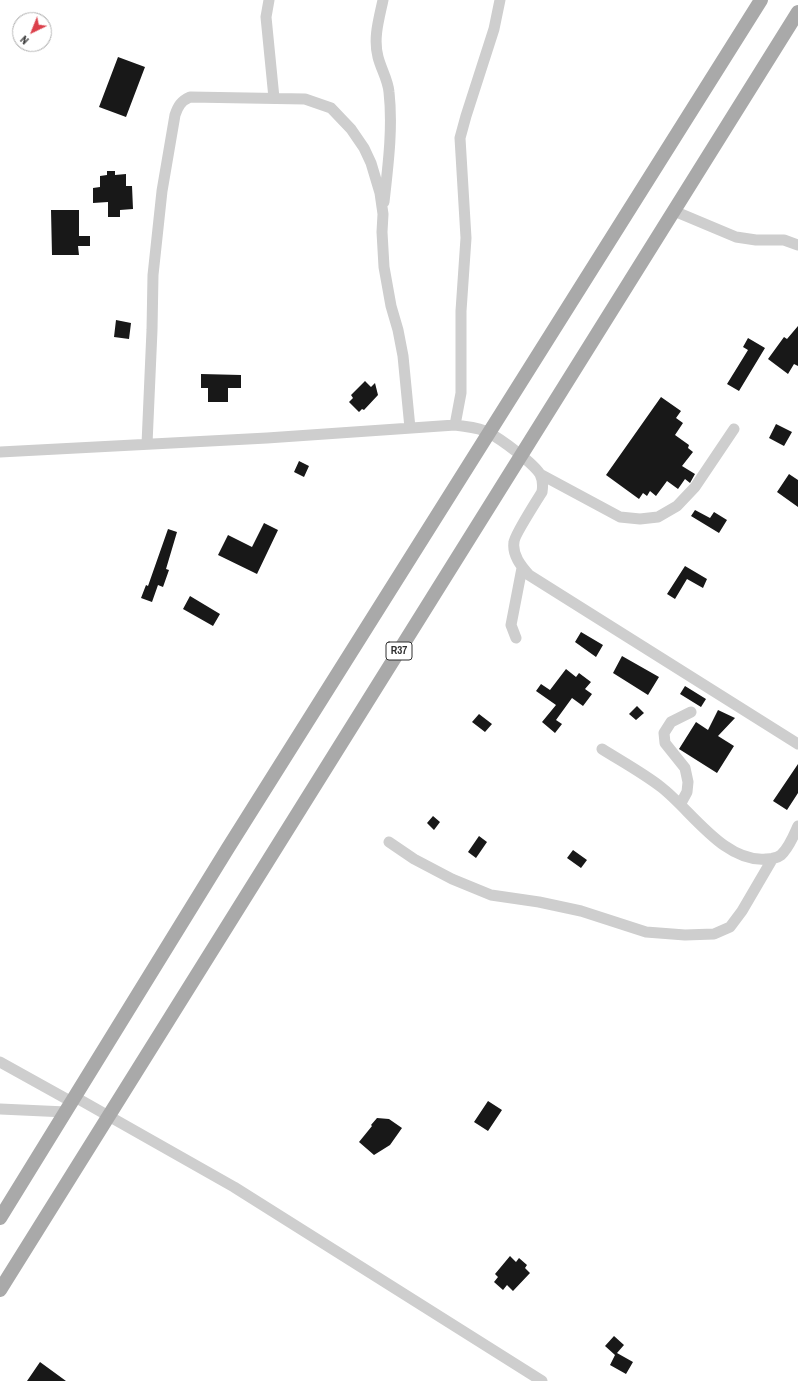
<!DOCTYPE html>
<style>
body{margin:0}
#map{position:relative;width:798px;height:1381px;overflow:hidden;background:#fff;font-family:"Archivo Narrow",sans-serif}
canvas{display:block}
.north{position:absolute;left:12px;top:12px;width:40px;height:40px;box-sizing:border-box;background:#fff;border:1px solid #adadad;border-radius:50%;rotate:223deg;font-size:11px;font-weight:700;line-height:16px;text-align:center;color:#313131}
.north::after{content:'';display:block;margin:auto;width:14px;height:18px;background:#db404b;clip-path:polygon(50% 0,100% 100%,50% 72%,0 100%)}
</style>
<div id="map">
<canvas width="798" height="1381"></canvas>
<div class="north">N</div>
</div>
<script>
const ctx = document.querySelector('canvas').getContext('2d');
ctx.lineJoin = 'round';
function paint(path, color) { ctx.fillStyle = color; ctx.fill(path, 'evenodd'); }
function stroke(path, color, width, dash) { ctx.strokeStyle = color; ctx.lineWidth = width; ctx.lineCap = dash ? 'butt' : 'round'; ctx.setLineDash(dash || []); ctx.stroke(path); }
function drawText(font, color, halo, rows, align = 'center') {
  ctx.font = font + ' "Archivo Narrow",sans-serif'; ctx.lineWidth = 4; ctx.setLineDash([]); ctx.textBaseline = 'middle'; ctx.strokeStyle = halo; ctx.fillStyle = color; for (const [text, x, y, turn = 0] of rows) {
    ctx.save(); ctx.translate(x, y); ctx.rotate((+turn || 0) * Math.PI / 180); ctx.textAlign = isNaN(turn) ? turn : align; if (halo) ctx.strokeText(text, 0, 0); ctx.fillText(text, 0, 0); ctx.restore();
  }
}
const building = new Path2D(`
 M118,57L145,67L126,117L99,107Z
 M107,171H115V175L126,174V186H132L133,209L120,210V217H108V202L93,203V188L100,187V176L107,175Z
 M51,210H79V236H90V246H78L79,255H52Z
 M116,320L131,323L129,339L114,337Z
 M798,326V366L794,364L788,374L768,359L784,337L787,339Z
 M748,338L765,348L739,391L727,384L748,350L743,347Z
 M201,374L241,375V388H228V402H208V388H201Z
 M365,381L371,387L375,383L378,395L364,410L362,409L359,412L349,402L353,398L351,395Z
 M661,397L681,411L676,418L683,423L675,435L689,445L688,448L693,452L682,466L695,474L690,483L685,479L678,489L667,481L656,496L650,491L647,496L643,493L639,499L606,475Z
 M776,424L792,432L784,446L769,438Z
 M299,461L309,466L304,477L294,472Z
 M789,474L798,480V507L777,492Z
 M695,510L710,518L714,512L727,520L719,533L691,516Z
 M264,523L278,530L257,574L218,555L228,535L252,547Z
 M168,529L177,532L166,569L169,570L163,587L158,585L152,602L141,598L146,585L148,586Z
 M685,566L707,579L703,588L687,579L675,599L667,594Z
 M190,596L220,614L213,626L183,609Z
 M581,632L603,645L596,657L575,642Z
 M622,656L659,677L648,695L613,673Z
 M566,669L576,677L579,673L591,682L585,689L592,694L583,706L572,698L556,720L562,724L555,733L542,722L556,705L536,691L541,684L550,690Z
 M685,686L706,699L701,707L680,694Z
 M637,706L644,713L636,720L629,714Z
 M718,710L735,718L718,736L734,746L717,773L679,749L696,722L708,730Z
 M479,714L492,724L485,732L472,722Z
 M798,764V793L787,810L773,801Z
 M433,816L440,822L434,830L427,823Z
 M479,836L487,842L476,858L468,852Z
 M573,850L587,860L581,868L567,858Z
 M488,1101L502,1110L488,1131L474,1122Z
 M377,1118L389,1119L402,1128L390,1145L374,1155L359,1142L372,1126L371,1125Z
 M510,1256L516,1262L519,1258L527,1265L525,1268L530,1273L513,1291L507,1285L503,1290L494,1282L498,1277L495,1274Z
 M614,1336L624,1345L617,1353L633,1362L626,1374L610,1365L615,1355L605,1346Z
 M40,1362L66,1381H27Z`);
const minor = new Path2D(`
 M269,0L266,17L274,98
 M383,0C379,19 373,38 378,57C381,69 388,80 389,92C393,128 388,166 384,202
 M674,211L736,237L756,240H784L798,245
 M455,425L461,393V311L466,238L460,138L466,116L494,29L500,0
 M147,444L152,330L153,275L162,191L175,115C178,106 181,101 190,97L305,99L331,108L351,129L364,148L371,163L380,193L383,214L382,232L384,267L391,306L398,330L403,356L410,428
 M0,452L267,438L455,425C466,427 479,427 489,433C501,439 533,463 540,474C543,480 543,486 542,492C537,500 514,536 514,542C512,555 521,566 529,575L798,744
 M540,474L620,517L640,519L658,517L677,506L695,487L734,429
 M516,638L511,625L522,568
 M602,749C621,761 643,773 661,787C691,810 724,863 766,859C771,859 777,858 781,855C789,848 794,835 798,826
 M681,803L687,792L688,782L685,768L665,743L664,733L671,722L691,712
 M389,842L414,859L452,879L491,895L539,902L581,911L646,932L685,935L714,934L730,927L742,911L773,858
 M0,1062L72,1102
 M75,1097L234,1187L542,1381
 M0,1109L66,1112`);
const major = new Path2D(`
 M0,1218L228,848L761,0
 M0,1290L798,12`);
const shields = [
 [399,651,26]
];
const shieldNames = [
 ["R37",399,651]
];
paint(building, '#181818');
stroke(minor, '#cecece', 11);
stroke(major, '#a9a9a9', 14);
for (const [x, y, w] of shields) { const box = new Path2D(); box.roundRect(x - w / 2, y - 9, w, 18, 3); ctx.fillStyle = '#fff'; ctx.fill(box); stroke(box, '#313131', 1); }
drawText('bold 11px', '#313131', null, shieldNames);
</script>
